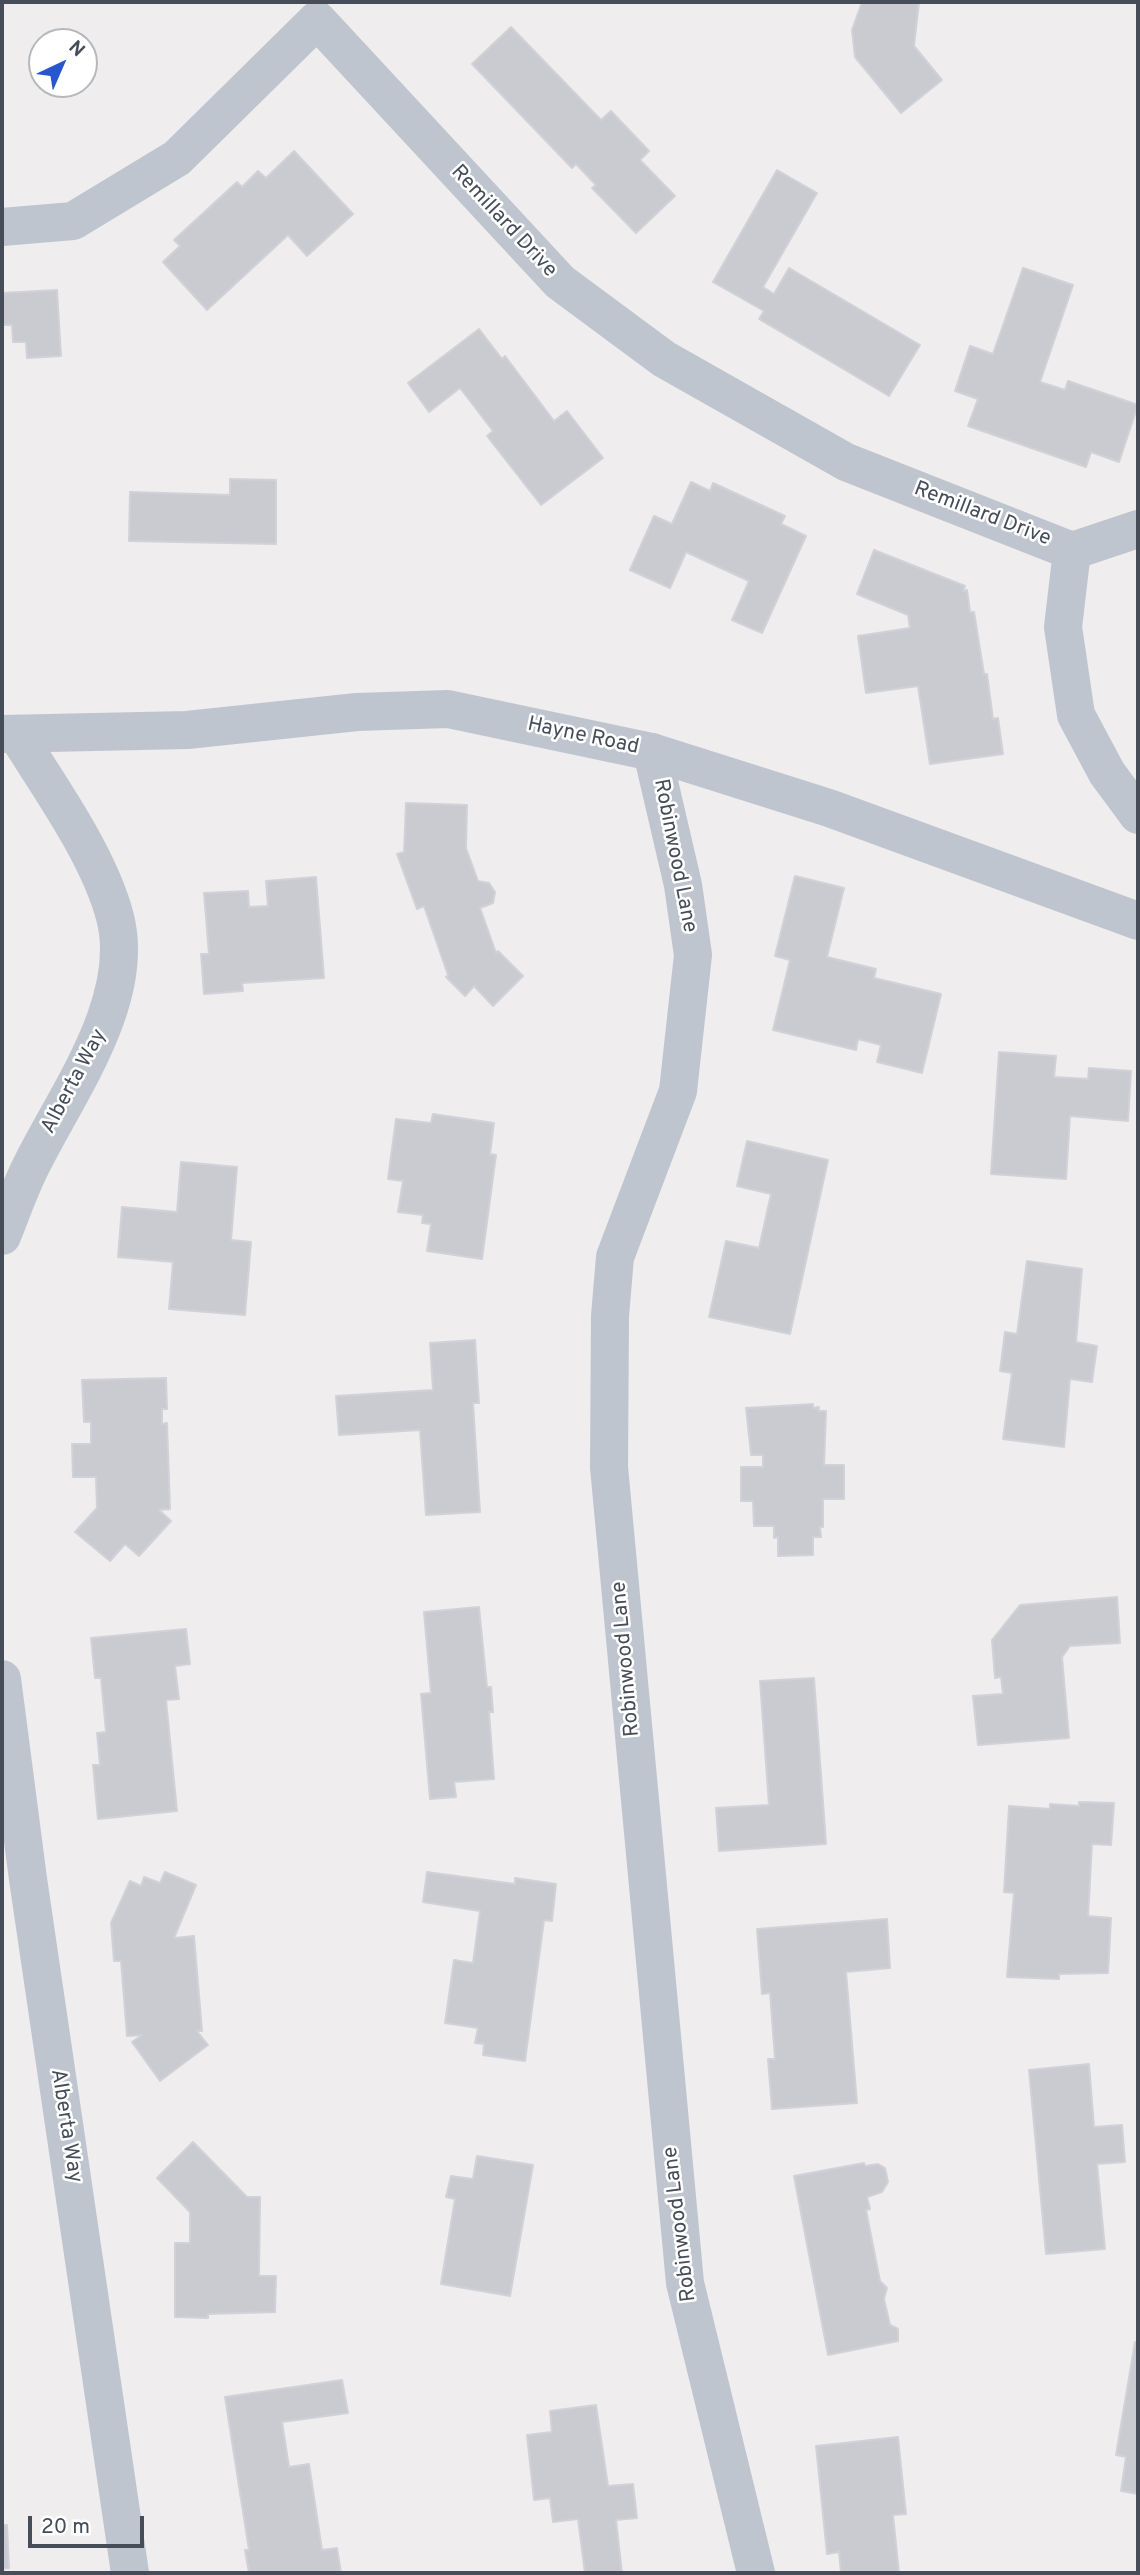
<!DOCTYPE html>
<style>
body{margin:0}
#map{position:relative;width:1140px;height:2575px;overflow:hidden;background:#efeded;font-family:Overpass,sans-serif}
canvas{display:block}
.frame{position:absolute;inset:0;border:4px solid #474d58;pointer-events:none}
.north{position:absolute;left:28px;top:28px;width:70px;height:70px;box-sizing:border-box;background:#fff;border:2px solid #b5b8bc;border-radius:50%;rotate:44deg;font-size:19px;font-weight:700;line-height:28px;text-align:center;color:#474d58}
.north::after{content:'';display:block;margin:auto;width:24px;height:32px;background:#2756cf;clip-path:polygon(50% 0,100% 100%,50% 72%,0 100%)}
.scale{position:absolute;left:28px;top:2516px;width:116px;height:32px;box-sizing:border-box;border:4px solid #474d58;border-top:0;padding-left:9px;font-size:21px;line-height:24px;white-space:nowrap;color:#474d58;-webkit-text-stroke:5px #fff;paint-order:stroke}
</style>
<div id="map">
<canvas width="1140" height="2575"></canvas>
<div class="frame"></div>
<div class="north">N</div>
<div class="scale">20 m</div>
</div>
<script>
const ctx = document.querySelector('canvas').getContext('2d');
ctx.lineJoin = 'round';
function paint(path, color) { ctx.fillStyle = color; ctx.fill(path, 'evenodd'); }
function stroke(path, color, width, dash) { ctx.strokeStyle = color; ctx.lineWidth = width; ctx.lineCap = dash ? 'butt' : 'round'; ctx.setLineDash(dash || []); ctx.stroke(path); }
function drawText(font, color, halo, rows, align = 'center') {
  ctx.font = font + ' Overpass,sans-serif'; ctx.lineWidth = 5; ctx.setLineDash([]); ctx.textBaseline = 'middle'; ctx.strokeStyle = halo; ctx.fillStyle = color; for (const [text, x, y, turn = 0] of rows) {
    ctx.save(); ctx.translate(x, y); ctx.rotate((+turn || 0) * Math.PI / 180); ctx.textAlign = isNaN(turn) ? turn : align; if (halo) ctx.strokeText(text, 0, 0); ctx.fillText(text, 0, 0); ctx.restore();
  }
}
const building = new Path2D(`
 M862,2H919L914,46L942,80L901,113L855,57L852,30Z
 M511,27L601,120L611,111L649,151L640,160L675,196L636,233L592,188L596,185L576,164L572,168L472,64Z
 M294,151L353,214L307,256L288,235L207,310L163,262L180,246L174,240L237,182L242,187L258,171L266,178Z
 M777,170L817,193L763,287L774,294L789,268L920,345L889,396L759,319L764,311L713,282Z
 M1023,268L1073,285L1040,382L1065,390L1068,381L1138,405L1119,462L1091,452L1086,467L968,426L978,399L955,391L970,346L993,354Z
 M57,290L61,356L27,358L26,342H13L12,325H2V293Z
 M479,329L502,359L505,356L554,421L567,411L603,458L541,505L487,436L493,431L460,388L429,412L408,383Z
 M230,479L276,480V544L129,541L130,492L230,495Z
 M691,482L710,491L713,483L785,516L781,524L806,536L762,633L732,620L749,581L686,552L670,588L630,570L654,516L672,524Z
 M874,550L965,586L963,591L967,590L970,612H974L984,674H987L993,719L998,718L1003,754L930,764L918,686L866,693L858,636L910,628L908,615L857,594Z
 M406,803L467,805L466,848L478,881L489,883L495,892L493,903L480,908L496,953L498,951L523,976L493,1006L474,986L465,996L446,977L448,975L424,906L417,909L397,854L404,852Z
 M795,876L844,888L827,957L876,969L874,978L941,994L922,1073L877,1062L881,1045L858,1039L856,1050L773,1030L790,960L775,956Z
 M316,877L324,978L242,983L243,991L204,994L201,954H209L204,893L248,891L249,907L268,906L266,881Z
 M999,1052L1056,1056L1054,1077L1088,1079L1089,1068L1131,1071L1128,1121L1070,1116L1066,1179L991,1174Z
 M433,1114L494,1123L490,1154L496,1155L482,1259L427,1251L431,1224L422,1223L423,1215L398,1212L403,1181L388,1179L396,1119L431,1123Z
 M747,1141L828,1160L790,1334L709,1317L726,1241L759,1248L771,1194L737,1186Z
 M181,1162L237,1167L231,1240L251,1242L245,1315L169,1309L173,1262L118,1257L122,1207L177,1212Z
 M1027,1261L1082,1269L1076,1342L1097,1346L1092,1382L1070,1379L1064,1447L1003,1439L1012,1373L1000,1371L1005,1332L1017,1334Z
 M475,1340L479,1403H473L480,1512L426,1515L420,1430L339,1435L336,1396L433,1390L430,1343Z
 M166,1378L167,1409H162V1424L167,1423L170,1509L159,1510L171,1521L139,1556L125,1544L110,1561L75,1532L97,1508L96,1477H73L72,1444H91V1422H84L82,1380Z
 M813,1404V1408L819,1407L818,1411H826L824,1465H844V1499H823V1527H820L821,1537H813V1555L778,1556V1537L774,1538V1526H754L753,1501H741V1467H763V1455H751L746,1408Z
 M1117,1597L1120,1643L1070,1646L1062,1657L1069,1738L978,1745L973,1696L1003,1694L1001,1677L995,1678L992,1640L1020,1605Z
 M479,1607L487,1687H491L493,1712H489L494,1779L454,1782L456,1797L430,1799L421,1694L431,1693L424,1612Z
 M186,1629L190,1664L175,1666L179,1699L166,1700L177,1811L98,1819L93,1765H100L97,1733L106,1732L101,1678H95L91,1638Z
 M814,1678L826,1844L719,1851L716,1808L769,1805L760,1681Z
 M1079,1802L1114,1803L1111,1845L1092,1844L1088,1916L1111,1918L1108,1973L1059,1974V1979L1007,1977L1014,1893L1004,1892L1009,1806L1050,1809V1804L1079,1806Z
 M165,1872L196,1885L174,1938L194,1936L202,2031H197L208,2045L160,2081L132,2042L142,2035L127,2036L121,1961H114L111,1923L130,1881L141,1886L144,1877L160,1883Z
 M427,1872L515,1884V1878L556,1884L552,1921L544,1920L525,2061L483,2055L484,2044L475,2043L478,2028L445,2023L454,1960L473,1963L480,1911L423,1902Z
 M887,1919L890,1968L846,1972L857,2103L772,2109L768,2059H775L770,1993L762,1994L757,1929Z
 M1089,2064L1094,2127L1122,2125L1125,2162L1097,2164L1105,2249L1046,2254L1029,2070Z
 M193,2142L247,2197H260L259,2276H276L275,2312L208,2314V2318L175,2317V2243H190V2212L157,2178Z
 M477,2156L533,2165L510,2296L441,2284L455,2199L446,2197L451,2176L473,2179Z
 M864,2163L865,2166L878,2164L885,2168L888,2182L882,2192L867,2197L870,2209L866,2210L880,2281L887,2288L884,2299L890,2325L898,2329V2341L828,2355L794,2176Z
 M1135,2342H1138V2494L1121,2491L1126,2457L1116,2455Z
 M342,2380L348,2413L282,2422L289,2467L309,2464L322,2550L337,2548L341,2573H249L245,2550H249L225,2397Z
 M596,2405L608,2486L633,2484L637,2518L616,2520L622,2573H585L578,2519L553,2522L550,2498L534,2500L527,2435L552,2432L550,2411Z
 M898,2437L906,2514L893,2515L899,2573H841L839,2552L827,2554L816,2446Z
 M2,2525H7L9,2568L2,2569Z`);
const minor = new Path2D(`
 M2,227L73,221L177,158L317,20L560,282L664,359L846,462L1072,551
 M1138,529L1072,551L1063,627L1076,715L1107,773L1138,815
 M652,752L683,885L693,955L678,1091L615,1257L610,1316L609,1467L685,2283L756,2573
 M2,1236C11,1214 19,1190 30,1168C65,1096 137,1001 115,917C99,856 51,789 17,735
 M2,1679L28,1879L130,2573`);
const tertiary = new Path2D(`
 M2,734L187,730L357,712L448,709L652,752L829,808L1138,921`);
const streetNames = [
 ["Remillard Drive",503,222,47],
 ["Remillard Drive",982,515,21],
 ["Hayne Road",583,737,12],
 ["Robinwood Lane",674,856,79],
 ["Alberta Way",75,1082,-62],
 ["Robinwood Lane",627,1659,-95],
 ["Alberta Way",65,2126,81],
 ["Robinwood Lane",681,2224,-97]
];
paint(building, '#cacbd1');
stroke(building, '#d1d2d8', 2);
stroke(minor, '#bfc5ce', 38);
stroke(tertiary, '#bfc5ce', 38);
drawText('21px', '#474d58', '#fff', streetNames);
</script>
